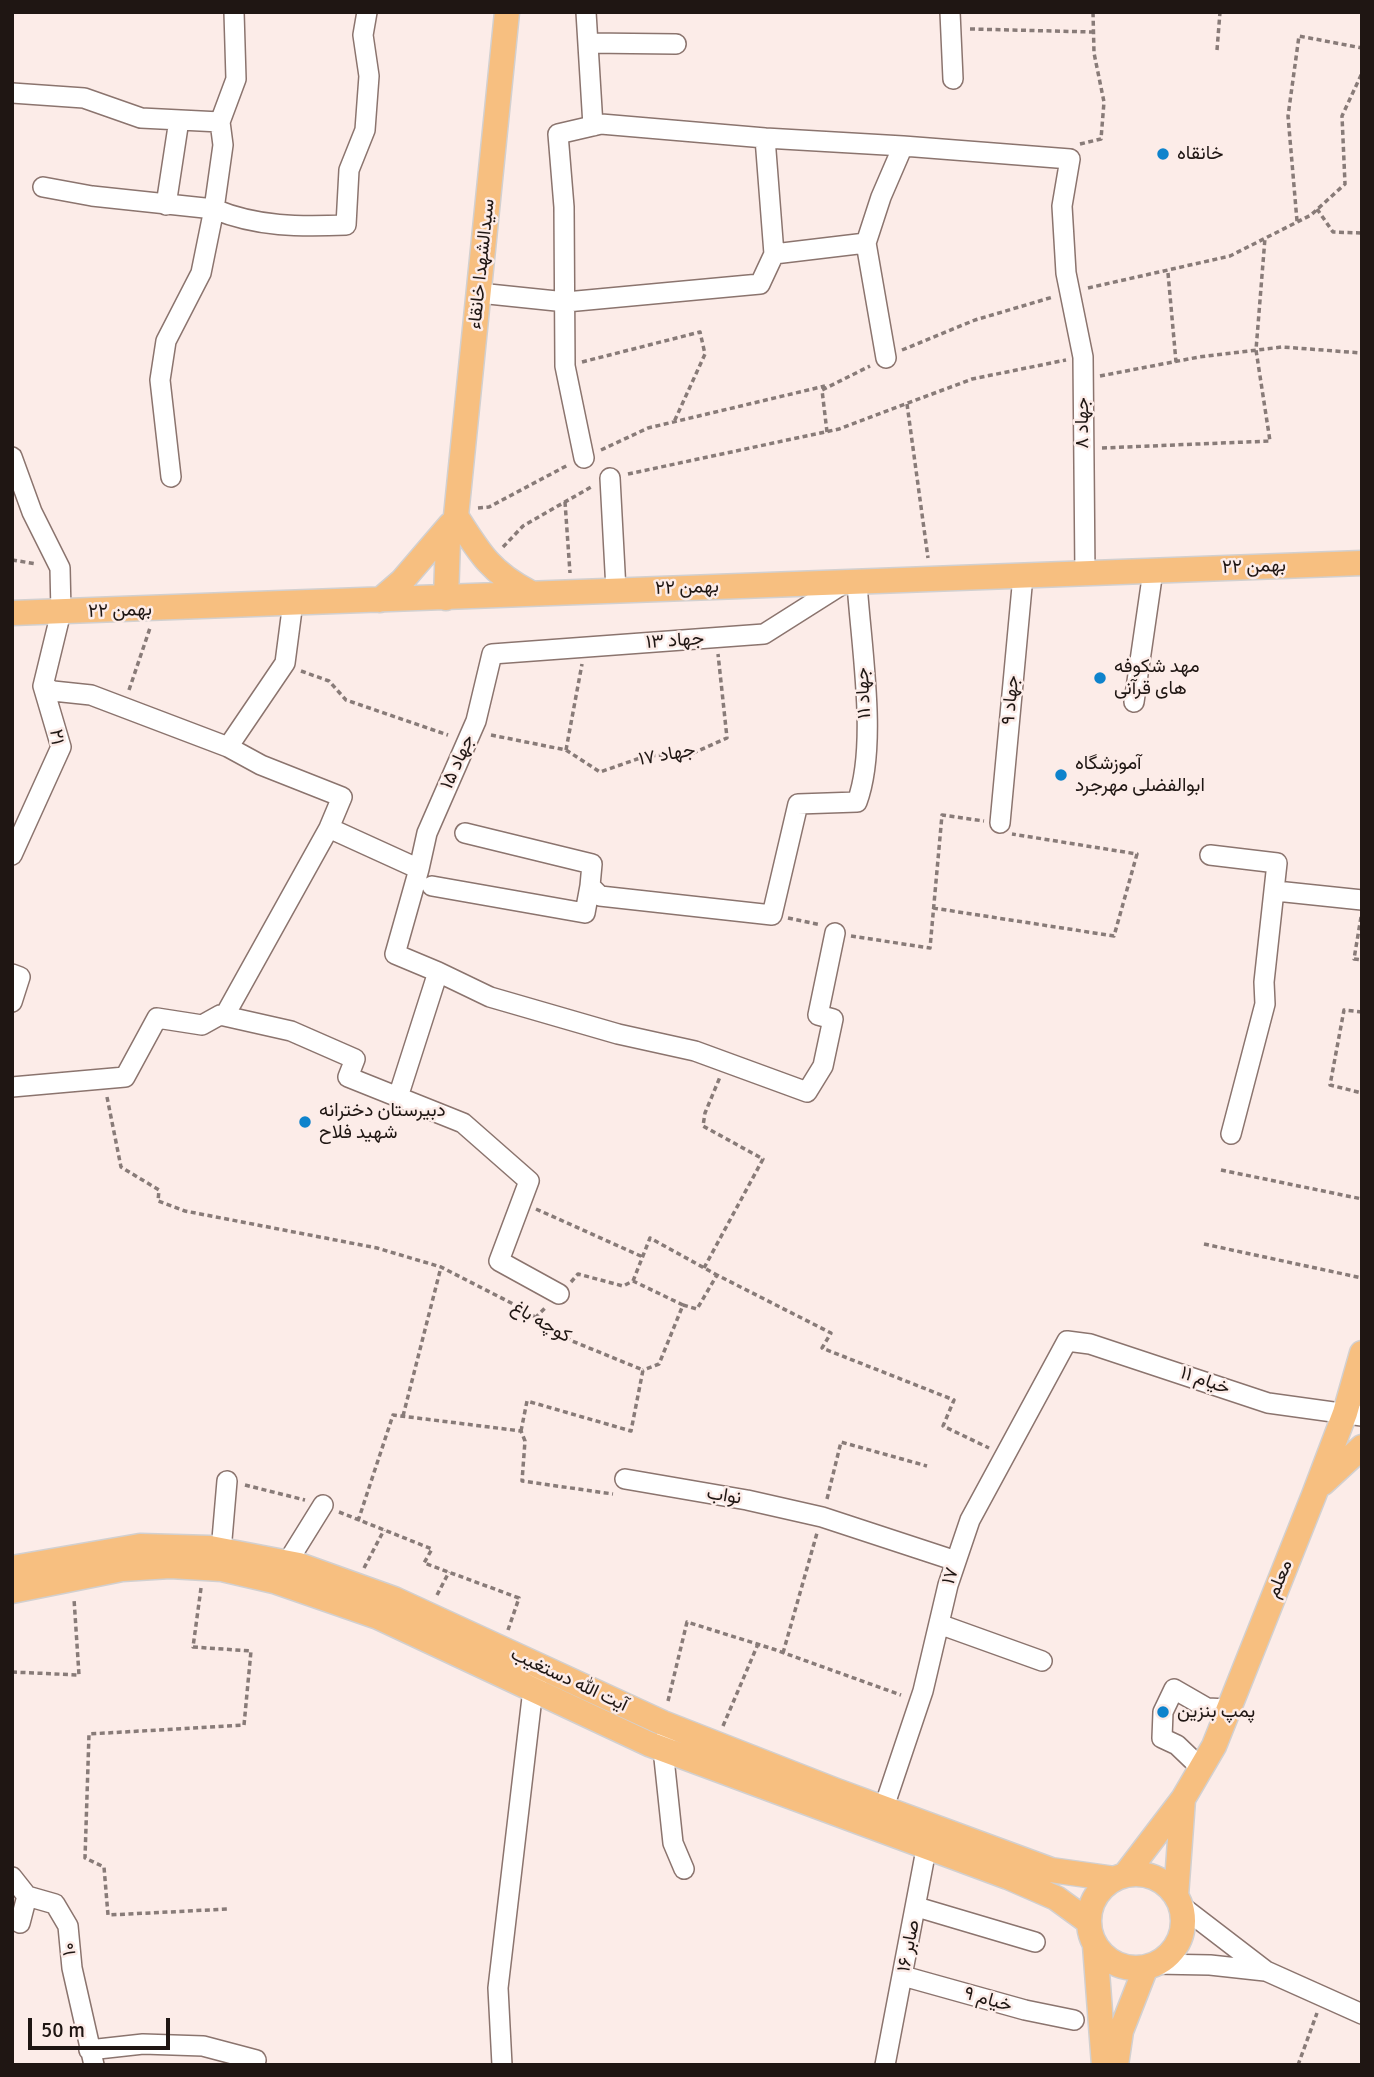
<!DOCTYPE html>
<meta charset="utf-8">
<style>
body{margin:0}
#map{position:relative;width:1374px;height:2077px;overflow:hidden;background:#fcece8;font-family:Signika,sans-serif}
canvas{display:block}
.frame{position:absolute;inset:0;border:14px solid #1f1613;pointer-events:none}
.scale{position:absolute;left:28px;top:2018px;width:142px;height:32px;box-sizing:border-box;border:4px solid #1f1613;border-top:0;padding-left:9px;font-size:21px;line-height:24px;white-space:nowrap;color:#1f1613;-webkit-text-stroke:5px #fcece8;paint-order:stroke}
</style>
<div id="map">
<canvas width="1374" height="2077"></canvas>
<div class="frame"></div>
<div class="scale">50 m</div>
</div>
<script>
const ctx = document.querySelector('canvas').getContext('2d');
ctx.lineJoin = 'round';
function stroke(path, color, width, dash) { ctx.strokeStyle = color; ctx.lineWidth = width; ctx.lineCap = dash ? 'butt' : 'round'; ctx.setLineDash(dash || []); ctx.stroke(path); }
function drawText(font, color, halo, rows, align = 'center') {
  ctx.font = font + ' Signika,Vazirmatn,sans-serif'; ctx.lineWidth = 5; ctx.setLineDash([]); ctx.textBaseline = 'middle'; ctx.strokeStyle = halo; ctx.fillStyle = color; for (const [text, x, y, turn = 0] of rows) {
    ctx.save(); ctx.translate(x, y); ctx.rotate((+turn || 0) * Math.PI / 180); ctx.textAlign = isNaN(turn) ? turn : align; if (halo) ctx.strokeText(text, 0, 0); ctx.fillText(text, 0, 0); ctx.restore();
  }
}
const path = new Path2D(`
 M970,29L1094,32
 M1217,50L1220,12
 M1080,144L1101,139L1104,102L1094,53L1093,12
 M1317,209L1333,232L1362,233
 M1297,221L1288,116L1299,36L1362,48
 M1168,273L1176,362
 M1088,288L1230,256L1311,215L1345,184L1342,116L1362,73
 M902,350L975,320L1053,297
 M582,362L700,332L705,354L674,422
 M1100,376L1199,357L1282,347L1362,353
 M907,404L928,558
 M827,432L822,390L870,366
 M1102,448L1270,441L1256,350L1265,238
 M601,450L648,428L825,386
 M628,474L839,429L972,379L1066,360
 M565,502L570,573
 M478,508L489,507L568,465
 M503,547L523,526L591,487
 M12,560L37,564
 M301,671L329,681L346,700L448,735
 M129,690L150,628
 M491,735L566,750L600,772L646,756L691,754L727,738L718,654
 M566,750L582,664
 M933,908L1114,936L1137,854L1012,834
 M1361,917L1354,959L1362,960
 M788,918L821,925
 M851,936L930,948L942,815L984,821
 M1362,1012L1344,1010L1330,1085L1362,1093
 M107,1097L121,1167L159,1190L158,1201L185,1211L377,1248L441,1267L521,1308L572,1341L643,1370
 M1221,1170L1362,1199
 M536,1209L643,1257
 M1204,1244L1362,1278
 M704,1268L763,1159L703,1126L705,1113L720,1077
 M633,1281L650,1238L717,1275
 M571,1282L578,1274L623,1286L633,1281L683,1305L659,1364L643,1370
 M683,1305L697,1309L717,1275L831,1333L822,1348L954,1400L943,1426L989,1448
 M535,1318L546,1307
 M403,1416L441,1267
 M521,1431L527,1401L631,1431L643,1370
 M245,1485L305,1500
 M827,1499L841,1442L927,1466
 M339,1512L432,1549L424,1563L519,1598L508,1630
 M358,1521L393,1415L521,1431L525,1441L522,1481L613,1494
 M364,1568L384,1530
 M201,1588L193,1647L251,1651L244,1725L89,1734L85,1858L104,1867L108,1915L229,1909
 M437,1595L449,1572
 M783,1653L817,1533
 M12,1672L79,1675L74,1599
 M668,1701L687,1622L773,1649L901,1695
 M723,1726L758,1644
 M1298,2065L1317,2013`);
const minor = new Path2D(`
 M234,12L236,79L220,122L223,145L214,209C257,227 300,227 346,225L349,170L365,130L369,76L363,35L367,12
 M586,12L593,126
 M950,12L953,79
 M588,43L676,44
 M12,93L84,98L141,118L220,122
 M43,187L92,196L214,209L201,273L166,341L160,380L171,477
 M166,205L179,120
 M774,254L866,243
 M479,293L566,302L760,284L774,254L765,138L903,146
 M886,358L866,243L881,197L903,146L1070,159L1062,206L1066,273L1083,357L1085,575
 M12,457L32,512L60,568L61,612L43,686L61,747L12,855
 M584,458L565,366L564,207L558,134L601,124L765,138
 M610,478L616,590
 M43,686L53,691L91,695L228,747L261,765L342,797L329,828
 M1134,702L1153,571
 M228,747L285,663L293,602
 M1000,823L1023,576
 M465,833L592,864L590,886L600,896L772,915L798,804L857,802C878,745 861,646 857,583
 M1210,855L1277,863L1264,982L1265,1004L1231,1134
 M419,869L427,833L476,721L492,654L764,634L843,584
 M432,886L585,913L590,886
 M1276,891L1362,900
 M438,972L490,997L618,1034L695,1051L807,1092L823,1066L833,1019L818,1015L835,933
 M12,974L20,977L12,1002
 M225,1015L329,828L419,869L395,954L438,972L398,1097
 M12,1087L125,1077L157,1018L202,1025L220,1015L291,1031L355,1059L348,1077L463,1123L529,1181L499,1261L559,1294
 M625,1479L747,1500L822,1517L956,1561
 M221,1551L227,1481
 M287,1563L323,1505
 M939,1624L1042,1661
 M666,1737L663,1749L673,1843L684,1869
 M1201,1768L1177,1745L1162,1738L1163,1712L1174,1689L1207,1708L1228,1709
 M879,1822L923,1691L948,1585L970,1520L1067,1341L1090,1344L1268,1403L1362,1416
 M12,1877L27,1896L55,1904L68,1926L72,1968L94,2065
 M1180,1905L1266,1971L1362,2014
 M917,1907L1035,1942
 M20,1923L27,1896
 M1155,1964L1210,1965L1265,1971
 M903,1976L1025,2010L1074,2020
 M89,2050L143,2044L203,2046L256,2060
 M502,2065L498,1988L533,1689L538,1677
 M885,2065L929,1834`);
const major = new Path2D(`
 M456,516C479,552 490,572 529,592
 M446,598L448,540L456,516L507,12
 M380,600L402,581L450,525
 M12,613L1362,563
 M1323,1483L1362,1447
 M12,1568L140,1546L210,1548L299,1565L394,1599L663,1723L834,1790L1051,1870L1115,1879
 M12,1591L122,1569L170,1566L222,1569L274,1581L378,1617L649,1744L1008,1877L1056,1898L1089,1922
 M1183,1799L1214,1746L1314,1495L1345,1413L1362,1353
 M1089 1921a47 47 0 1 1 94 0a47 47 0 1 1-94 0Z
 M1125,1875L1183,1799L1176,1896
 M1095,1945L1104,2065
 M1116,2065L1121,2031L1146,1967`);
const markers = [
 [1163,154,7,"#0e83cc"],
 [1100,678,7,"#0e83cc"],
 [1061,775,7,"#0e83cc"],
 [305,1122,7,"#0e83cc"],
 [1163,1712,7,"#0e83cc"]
];
const poiNames = [
 ["خانقاه",1177,154],
 ["مهد شکوفه",1114,667],
 ["های قرآنی",1114,689],
 ["آموزشگاه",1075,764],
 ["ابوالفضلی مهرجرد",1075,786],
 ["دبیرستان دخترانه",319,1111],
 ["شهید فلاح",319,1133],
 ["پمپ بنزین",1177,1712]
];
const streetNames = [
 ["سیدالشهدا خانقاء",482,264,-84],
 ["جهاد ۸",1083,423,-90],
 ["۲۲ بهمن",1254,567,-2],
 ["۲۲ بهمن",687,588,-2],
 ["۲۲ بهمن",120,611,-2],
 ["جهاد ۱۳",675,641,-4],
 ["جهاد ۱۱",864,693,-93],
 ["جهاد ۹",1011,700,-85],
 ["۲۱",56,737,82],
 ["جهاد ۱۷",667,755,-10],
 ["جهاد ۱۵",458,762,-66],
 ["کوچه باغ",541,1322,30],
 ["خیام ۱۱",1205,1381,19],
 ["نواب",724,1496,9],
 ["۱۷",951,1576,-73],
 ["معلم",1280,1579,-68],
 ["آیت الله دستغیب",569,1680,25],
 ["صابر ۱۶",909,1946,-79],
 ["۱۰",70,1949,-95],
 ["خیام ۹",988,2000,16]
];
stroke(minor, '#8b746e', 22);
stroke(major, '#d2d0d0', 27);
stroke(path, '#887b78', 3.5, [5, 3.5]);
stroke(minor, '#fff', 19);
stroke(major, '#f7bf80', 24);
for (const [x, y, r, color] of markers) { const dot = new Path2D(); dot.arc(x, y, r, 0, 2 * Math.PI); ctx.fillStyle = color; ctx.fill(dot); stroke(dot, '#fcece8', 2.5); }
drawText('19px', '#1f1613', '#fcece8', poiNames, 'left');
drawText('19px', '#1f1613', '#fcece8', streetNames);
</script>
